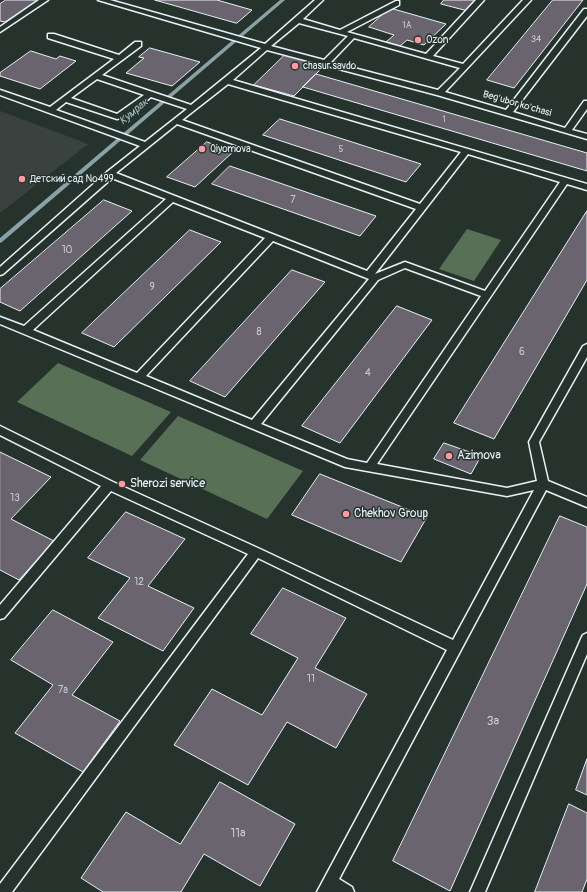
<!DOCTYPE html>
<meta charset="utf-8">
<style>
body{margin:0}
canvas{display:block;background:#26332d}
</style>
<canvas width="587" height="892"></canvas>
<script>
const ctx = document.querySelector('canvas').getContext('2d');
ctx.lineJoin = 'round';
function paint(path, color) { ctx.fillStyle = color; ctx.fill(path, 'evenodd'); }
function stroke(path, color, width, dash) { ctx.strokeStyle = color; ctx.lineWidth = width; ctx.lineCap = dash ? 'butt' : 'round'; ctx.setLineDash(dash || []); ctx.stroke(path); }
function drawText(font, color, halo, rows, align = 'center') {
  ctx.font = font + ' Pangolin,sans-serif'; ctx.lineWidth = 3; ctx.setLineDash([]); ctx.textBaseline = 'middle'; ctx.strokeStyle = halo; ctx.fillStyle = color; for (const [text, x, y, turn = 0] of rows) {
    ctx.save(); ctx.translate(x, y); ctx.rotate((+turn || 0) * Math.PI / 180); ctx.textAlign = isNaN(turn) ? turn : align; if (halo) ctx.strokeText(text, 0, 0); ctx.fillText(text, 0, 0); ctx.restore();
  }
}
const built = new Path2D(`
 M0,111L88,144L0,213Z`);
const green = new Path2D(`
 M467,229L501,240L474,281L439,269Z
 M58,363L171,412L132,456L17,402Z
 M178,416L303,471L267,519L140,460Z`);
const stream = new Path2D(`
 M280,0H285L2,242L0,243V238Z`);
const building = new Path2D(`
 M6,0H38L5,22L0,21V4Z
 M155,0H217L252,10L237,23Z
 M444,0H478L468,11L441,4Z
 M553,0H583L514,88L487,80Z
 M390,8L446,24L424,45L407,40L400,46L386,42L394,35L369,27Z
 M150,48L200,62L172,86L126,73L144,58L139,57Z
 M31,51L56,59L60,56L76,61L40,89L0,76V73Z
 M285,55L324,66L294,96L254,85Z
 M316,74L587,153V171L303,87Z
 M280,119L421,164L406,182L263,135Z
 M207,142L234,151L195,187L167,177Z
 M230,166L376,216L360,236L212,184Z
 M104,200L132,211L20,311L0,302V289Z
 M587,211V280L494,439L454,423Z
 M190,230L221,242L114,347L82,333Z
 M292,270L325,282L225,397L190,381Z
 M397,306L432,320L340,443L302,426Z
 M444,443L481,456L471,474L434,459Z
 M0,452L51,477L11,519L54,541L19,580L0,570Z
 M320,474L427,517L401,562L292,515Z
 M126,512L185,539L148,586L194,608L163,651L98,618L130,578L88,558Z
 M560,516L587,527V584L450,891L393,861Z
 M283,588L346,618L315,668L367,694L336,748L287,722L248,785L174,745L212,689L262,715L298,658L251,634Z
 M53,610L113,642L72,695L120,721L83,772L15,733L53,685L11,660Z
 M587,759V795L576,790Z
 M220,782L295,824L260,886L204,854L181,892H103L81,878L126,812L180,844Z
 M569,804L587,813V879L582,892H535Z`);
const service = new Path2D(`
 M39,0H48L0,32V27Z
 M98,0H110L265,44L315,0H323L303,19L340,30L396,1H399V5L347,32L426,54L476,0H484L433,56L463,64L523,0H531L445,92L506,110L584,9H587V16L513,112L565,128L584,101H587V109L572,130L587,134V139L437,95L267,50L233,80L587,184V190L567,184L377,464L507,488L537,481L529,442L583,346L587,344V357L539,442L548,481L587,497V507L546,490L339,879L352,887L354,892H317L447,650L258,558L12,892H0V884L248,554L111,491L4,618L0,619V605L101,486L0,435V426L113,482L260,549L453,640L534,490L507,496L345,467L0,324V317L24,326L166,199L112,178L3,274L0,275V267L107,172L140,146L0,95V90L50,107L114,59L48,38V34H54L119,55L135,42H141V46L102,75L191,105L261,48ZM299,23L348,36L324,60L271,46ZM354,38L460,68L438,90L331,62ZM97,79L144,95L117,114L71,98ZM228,84L461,152L420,204L182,120ZM151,97L187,109L145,142L56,110L66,102L117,119L127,116ZM177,124L416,209L367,271L116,173ZM468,154L560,182L485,291L405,262L375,274ZM173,202L265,238L137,373L33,330ZM273,241L369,279L252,420L146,376ZM405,268L481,296L367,463L347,459L261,424L378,280Z
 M587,633V654L485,892H470L581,639L583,635Z`);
const markers = [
 [418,40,4,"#ff9aa2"],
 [295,66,4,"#ff9aa2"],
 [202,149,4,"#ff9aa2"],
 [22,179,4,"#ff9aa2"],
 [449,456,4,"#ff9aa2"],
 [122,484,4,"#ff9aa2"],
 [346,514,4,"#ff9aa2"]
];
const farNumbernames = [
 ["1А",407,26],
 ["34",536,40],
 ["1",444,120],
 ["5",341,150]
];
const farPoinames = [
 ["Ozon",426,40],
 ["chasur savdo",303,66],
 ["Qiyomova",210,149],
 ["Детский сад №499",30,179]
];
const farStreetnames = [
 ["Beg'ubor ko'chasi",517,104,16]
];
const numberNames = [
 ["7",293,200],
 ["10",67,250],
 ["9",152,287],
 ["8",259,332],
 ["6",522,352],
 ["4",368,373],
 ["13",15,498],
 ["12",139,582],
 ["11",311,679],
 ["7а",63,690]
];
const farWaternames = [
 ["Кумрак",134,112,-40]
];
const poiNames = [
 ["Azimova",457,456],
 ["Sherozi service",130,484],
 ["Chekhov Group",354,514]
];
const nearNumbernames = [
 ["3а",493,722],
 ["11а",238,834]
];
paint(built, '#3a4240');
paint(green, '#587156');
paint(stream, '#89a2a5');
paint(building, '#69646e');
stroke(building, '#e8f1f8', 1);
stroke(service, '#e8f1f8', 3);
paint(service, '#26332d');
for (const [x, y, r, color] of markers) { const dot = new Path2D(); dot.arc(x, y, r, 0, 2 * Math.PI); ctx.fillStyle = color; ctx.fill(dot); stroke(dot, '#26332d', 1.5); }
drawText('9px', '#c8ced6', null, farNumbernames);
drawText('10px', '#e8f1f8', '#26332d', farPoinames, 'left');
drawText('10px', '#e8f1f8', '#26332d', farStreetnames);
drawText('10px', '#c8ced6', null, numberNames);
drawText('italic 11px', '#a9bdc1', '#26332d', farWaternames);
drawText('12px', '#e8f1f8', '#26332d', poiNames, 'left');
drawText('12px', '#c8ced6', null, nearNumbernames);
</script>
